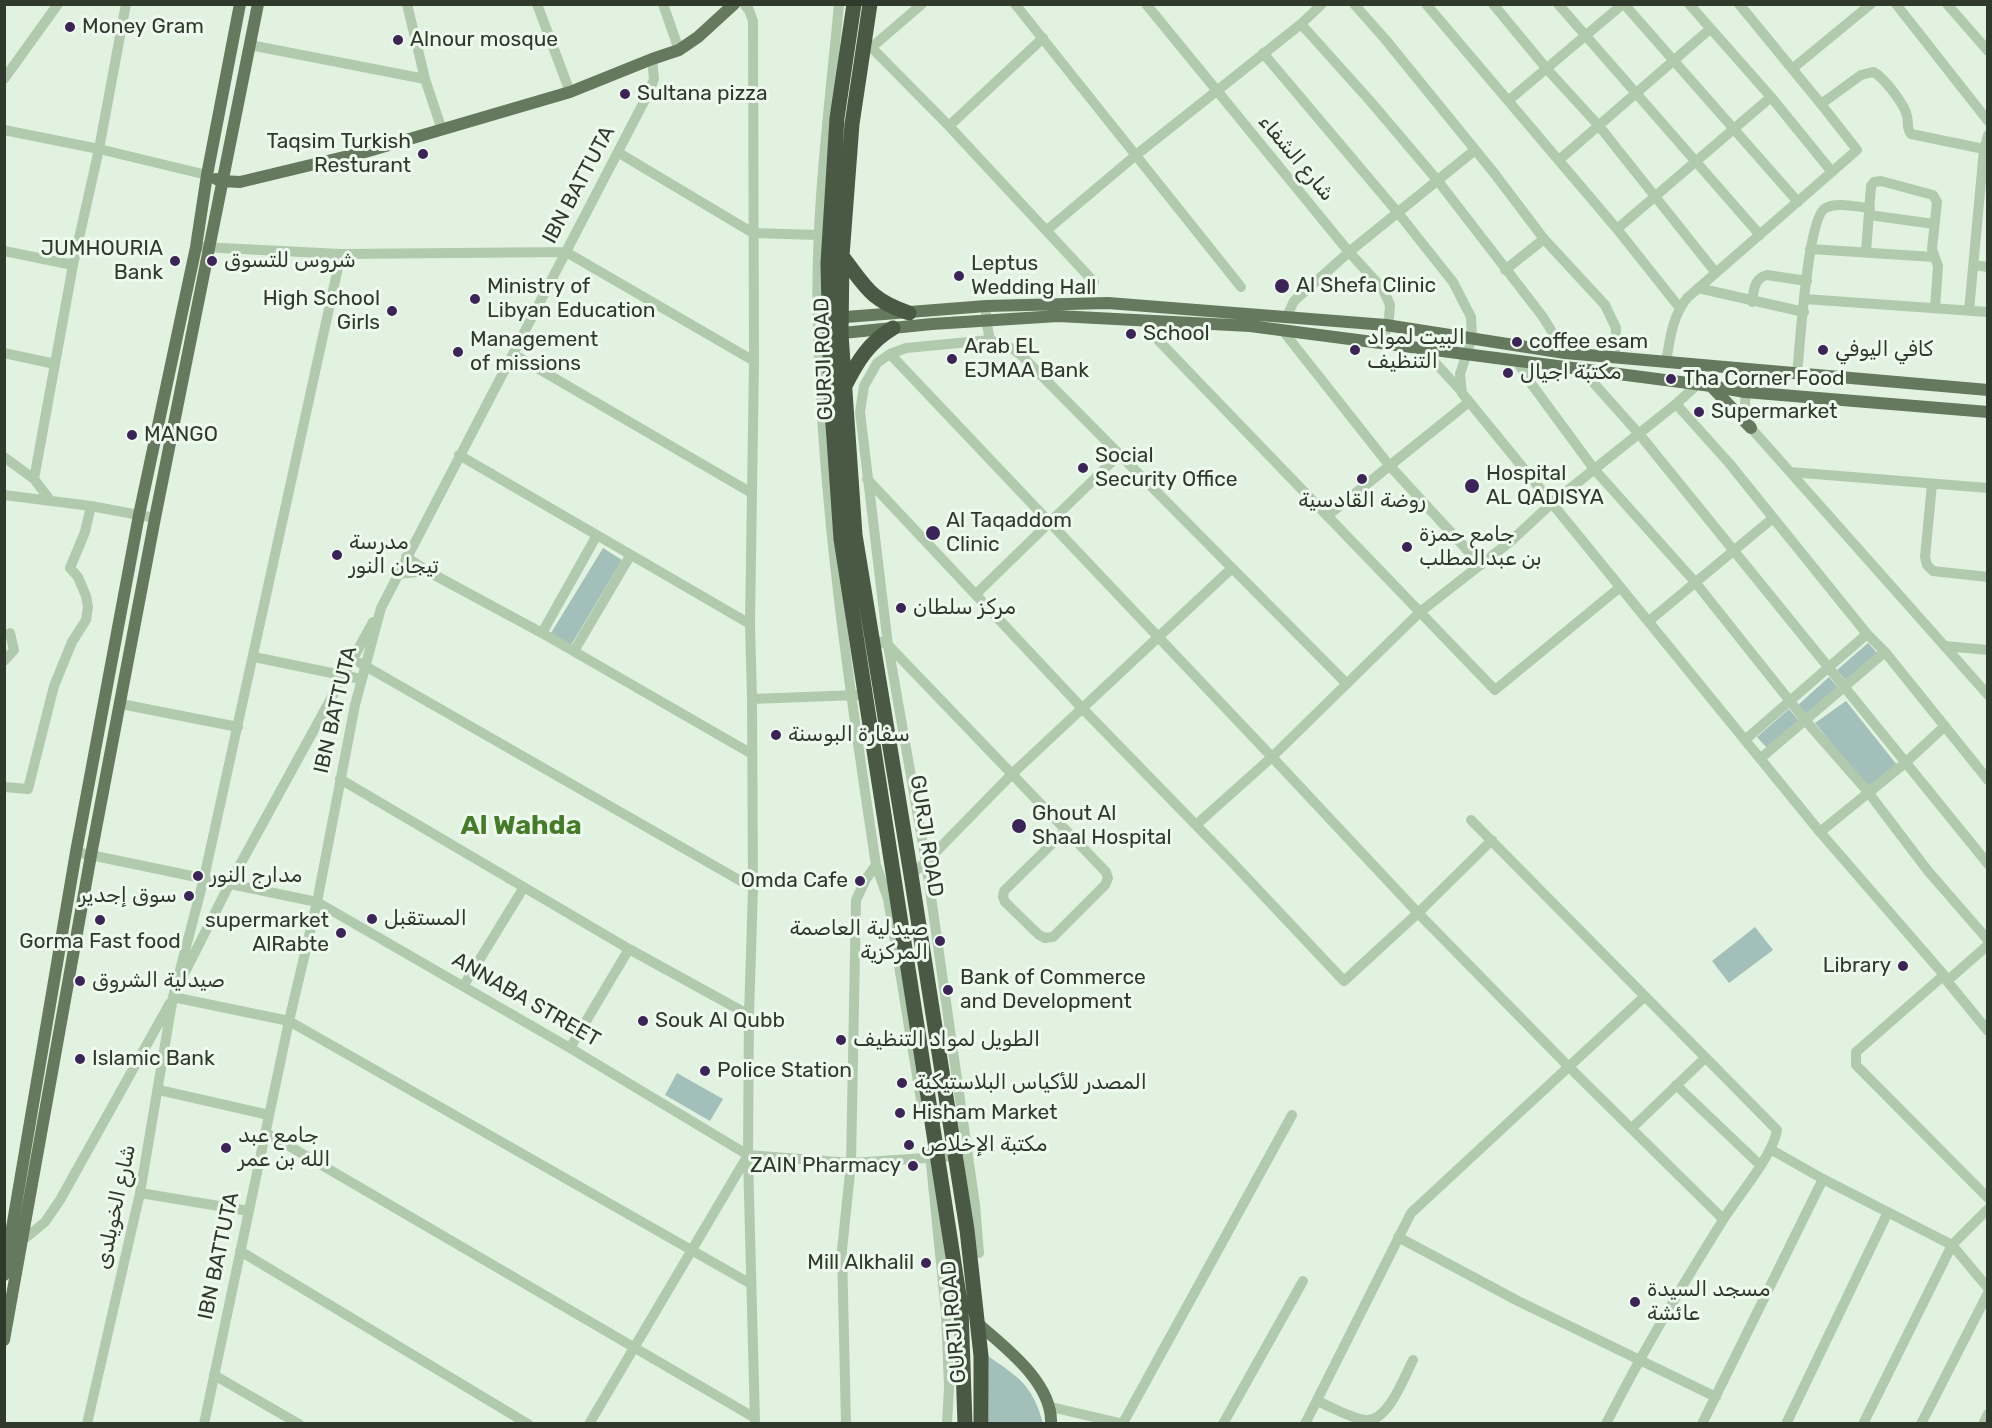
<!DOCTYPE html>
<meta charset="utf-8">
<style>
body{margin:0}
#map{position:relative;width:1992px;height:1428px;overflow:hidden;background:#e2f2e1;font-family:Rubik,sans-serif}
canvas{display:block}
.frame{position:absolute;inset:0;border:6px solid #2f392c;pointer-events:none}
</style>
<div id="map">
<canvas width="1992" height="1428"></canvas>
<div class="frame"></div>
</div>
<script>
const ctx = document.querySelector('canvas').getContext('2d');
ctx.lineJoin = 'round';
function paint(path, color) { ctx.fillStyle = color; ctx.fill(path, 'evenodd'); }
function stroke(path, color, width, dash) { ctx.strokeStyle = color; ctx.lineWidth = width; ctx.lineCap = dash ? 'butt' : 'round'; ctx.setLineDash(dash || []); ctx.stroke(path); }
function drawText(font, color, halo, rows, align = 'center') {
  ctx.font = font + ' Rubik,Vazirmatn,sans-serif'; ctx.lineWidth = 6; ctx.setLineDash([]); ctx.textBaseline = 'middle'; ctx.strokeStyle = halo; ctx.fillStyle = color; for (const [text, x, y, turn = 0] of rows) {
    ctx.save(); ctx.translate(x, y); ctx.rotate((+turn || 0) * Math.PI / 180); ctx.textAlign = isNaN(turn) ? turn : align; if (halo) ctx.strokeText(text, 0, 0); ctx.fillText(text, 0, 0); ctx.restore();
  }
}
const green = new Path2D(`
 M603,548L622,560L571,645L551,633Z
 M1868,643L1879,655L1848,683L1837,670Z
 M1829,677L1840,690L1809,717L1798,705Z
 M1846,701L1897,765L1869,789L1815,723Z
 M1789,709L1800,722L1768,749L1757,737Z
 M1755,927L1773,950L1729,983L1712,961Z
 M677,1073L723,1099L710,1121L665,1095Z
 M988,1356C1020,1378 1032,1385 1043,1423H989Z`);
const minor = new Path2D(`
 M407,4L425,79L442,130
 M537,4L570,92
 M663,4L679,50
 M839,4C829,112 814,221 818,330C823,509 849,687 876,865L866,879L856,900L851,1163L842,1250L846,1424
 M1015,4L1241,287
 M1146,4L1349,252L1382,288L1387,298L1390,305L1389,318L1383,343
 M1354,4L1385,39L1494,173L1544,239L1605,305L1616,328L1615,357
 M1426,4L1617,229L1679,307
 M1493,4L1546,68L1599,126L1716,273
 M1558,4L1760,235
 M1624,4L1798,202
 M1689,4L1771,97L1832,172
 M1896,4L1988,121
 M1947,4L1988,51
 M1301,24L1371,102L1438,181L1543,317L1565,353
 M865,41L949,126L1094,282
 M250,45L425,79
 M872,47L922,4
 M1263,53L1399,214L1453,282L1471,317L1472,338L1460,374L1462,393L1820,832L1944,975L1947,981L1988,1031
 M1792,69L1871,4
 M4,79L58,4
 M1509,100L1623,4
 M1821,104L1861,75L1873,72C1883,76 1905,105 1907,116C1909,124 1906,128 1911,134L1984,149
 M949,126L1043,38
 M4,130L99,149L207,175
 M619,153L753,233L818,235
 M1559,160L1710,29
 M1869,215L1934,224
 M1617,229L1771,97
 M1047,230L1136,155L1301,24L1322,4
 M202,247L341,254L566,252L754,361
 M1810,249L1934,257
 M4,251L73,265
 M1866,252L1871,186L1874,182L1881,181L1933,195L1937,202L1932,249L1938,266L1935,308
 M1974,265L1988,267
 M1505,270L1544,239
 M1698,288L1804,312
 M1805,299L1988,312
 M1752,302C1754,290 1754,278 1767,275L1807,281
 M986,306V320L990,340
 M1969,311L1984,149L1988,135
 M1287,316L1294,301L1349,252L1475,150
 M1283,331L1389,465L1481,565
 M1157,339L1495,690L1619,588
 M1422,348L1462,392
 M4,353L55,364
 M513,354L750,492
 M890,354L1272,757L1418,913L1568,1066L1723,1219
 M1517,361L1530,382L1594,469L1695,582L1805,720L1868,792L1928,871L1988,940
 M1666,362C1670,339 1672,317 1687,298L1857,150L1821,104L1739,4
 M1582,370L1640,435L1988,864
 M1747,370L1745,404L1751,428L1988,695
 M1797,374C1800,347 1807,223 1824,209C1834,201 1858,207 1870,208
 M1676,404L1698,384
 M459,455L750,624
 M4,457L34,479
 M1790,472L1988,488
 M867,479L1082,708L1230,860L1344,981L1418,913L1492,840
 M1932,484L1925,557L1927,565L1933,571L1988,577
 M4,495L91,506L155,518
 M50,500L34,479L73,265L99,149L126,4
 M1327,516L1469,402
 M427,571L542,633L752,754
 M398,574L427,571L406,557
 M976,594L1119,455
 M1649,621L1773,518
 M542,633L597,535
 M872,639L888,645L860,412L864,386L877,363L890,354L906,348L990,340L1013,349L1022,356L1347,684
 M1945,646L1988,650
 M574,651L630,556
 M254,657L361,679
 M4,661L14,650L10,633
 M360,663L753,888
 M752,699L857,695
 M121,704L238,727
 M1746,739L1867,634
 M1761,758L1885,652
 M340,779L629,949L749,1015
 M4,787L28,789L54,686L72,642L86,620L88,607L86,596L78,577L70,568L85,532L91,506
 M1471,820L1777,1130C1773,1156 1737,1197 1723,1220C1681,1287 1641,1354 1606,1424
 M1196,825L1272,757L1420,612L1511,541L1552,503L1676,404L1729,463L1867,634L1885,652L1988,780
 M1820,832L1905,763L1945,726
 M76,852L317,902L570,1048L748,1155L851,1163L955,1156
 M876,865L888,899L922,1106
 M911,875L926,862L1012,774L1231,569
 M1944,975L1856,1052V1065L1988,1198
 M183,976L230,883L373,622
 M1947,981L1988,945
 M464,985L524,887
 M173,997L289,1021L751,1284
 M570,1048L629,949
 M1676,1085L1760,1165
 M159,1090L269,1115
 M1632,1128L1705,1058
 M265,1132L755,1418
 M1770,1149L1823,1179L1952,1245L1988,1288
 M930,1154L946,1313L949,1387L947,1424
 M748,1157L755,1423
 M140,1193L249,1211
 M4,1233L23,1240L45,1222L60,1200L170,1003
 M1398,1237L1518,1301L1716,1397
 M240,1251L528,1424
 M979,1253L975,1205L926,862L888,645L1106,872L1108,878L1105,885L1053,937L1045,938L1039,935L1005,902L1003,897L1004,891L1065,831
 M214,1375L299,1424
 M1317,1401C1332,1407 1349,1418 1365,1420C1388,1423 1404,1377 1413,1360
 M1051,1407L1124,1424
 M1123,1423L1292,1115
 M87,1424L140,1193L173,997L204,878L341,254
 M204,1424L289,1021L317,902L355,705L381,608L649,92L654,79L652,59
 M589,1424L748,1155L749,1015L753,888L752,699L750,624L754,361L753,21L749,10L744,4
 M1223,1424L1303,1281
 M1305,1424L1411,1213L1644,997
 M1702,1424L1823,1179
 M1786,1424L1888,1212
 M1863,1424L1952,1245L1988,1209
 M1921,1424L1988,1293
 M1983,1424L1988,1414`);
const major = new Path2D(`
 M216,179L222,181L240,182L365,152L570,92L652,59L679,50L698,37L734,4
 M833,318L986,306L1108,303L1386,325L1565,353L1988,390
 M833,334L932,324L1058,316L1250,326L1711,386L1745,392L1988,412
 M1711,386L1751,428
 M4,1275L76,852L139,515L196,247L207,175L240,4
 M977,1323C1005,1347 1053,1383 1051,1424
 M4,1340L91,855L155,518L258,4`);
const highway = new Path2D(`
 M854,4L837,118L828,263L831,396L841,539L961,1308L965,1424
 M870,4L852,124L842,256L841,334L855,535L911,875L967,1230L981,1356V1424
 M842,256C866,287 870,300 909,313
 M845,386C857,362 869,342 893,328`);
const markers = [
 [70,27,6,"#3d2458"],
 [398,40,6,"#3d2458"],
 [625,94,6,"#3d2458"],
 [423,154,6,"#3d2458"],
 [175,261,6,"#3d2458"],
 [212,261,6,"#3d2458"],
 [959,276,6,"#3d2458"],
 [1282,286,8,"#3d2458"],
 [475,299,6,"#3d2458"],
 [392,311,6,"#3d2458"],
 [1131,334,6,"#3d2458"],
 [1517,342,6,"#3d2458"],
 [1355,350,6,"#3d2458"],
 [1823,350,6,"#3d2458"],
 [458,352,6,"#3d2458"],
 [952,359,6,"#3d2458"],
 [1508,373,6,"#3d2458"],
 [1671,379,6,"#3d2458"],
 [1699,412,6,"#3d2458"],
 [132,435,6,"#3d2458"],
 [1083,468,6,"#3d2458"],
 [1362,479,6,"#3d2458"],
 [1472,486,8,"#3d2458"],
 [933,533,8,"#3d2458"],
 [1407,547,6,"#3d2458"],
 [337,555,6,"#3d2458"],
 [901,608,6,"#3d2458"],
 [776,735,6,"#3d2458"],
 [1019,826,8,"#3d2458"],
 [198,876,6,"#3d2458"],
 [860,881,6,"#3d2458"],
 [189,896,6,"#3d2458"],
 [372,919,6,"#3d2458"],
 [100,920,6,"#3d2458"],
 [341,933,6,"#3d2458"],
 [940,941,6,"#3d2458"],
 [1903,966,6,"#3d2458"],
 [80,981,6,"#3d2458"],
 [948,990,6,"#3d2458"],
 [643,1021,6,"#3d2458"],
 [841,1040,6,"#3d2458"],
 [80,1059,6,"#3d2458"],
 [705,1071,6,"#3d2458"],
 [902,1083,6,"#3d2458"],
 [900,1113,6,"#3d2458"],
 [909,1145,6,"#3d2458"],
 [226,1148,6,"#3d2458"],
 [913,1166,6,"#3d2458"],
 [926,1263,6,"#3d2458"],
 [1635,1302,6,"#3d2458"]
];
const poiNames = [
 ["Money Gram",82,27],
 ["Alnour mosque",410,40],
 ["Sultana pizza",637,94],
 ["Taqsim Turkish",411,142,"right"],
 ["Resturant",411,166,"right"],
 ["JUMHOURIA",163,249,"right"],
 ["Bank",163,273,"right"],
 ["شروس للتسوق",224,261],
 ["Leptus",971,264],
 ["Wedding Hall",971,288],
 ["Al Shefa Clinic",1296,286],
 ["Ministry of",487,287],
 ["Libyan Education",487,311],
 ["High School",380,299,"right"],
 ["Girls",380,323,"right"],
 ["School",1143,334],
 ["البيت لمواد",1367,338],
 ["التنظيف",1367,362],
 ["Management",470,340],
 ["of missions",470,364],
 ["coffee esam",1529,342],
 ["Arab EL",964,347],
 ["EJMAA Bank",964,371],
 ["كافي اليوفي",1835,350],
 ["مكتبة اجيال",1520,373],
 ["Tha Corner Food",1683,379],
 ["Supermarket",1711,412],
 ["MANGO",144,435],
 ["Social",1095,456],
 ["Security Office",1095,480],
 ["Hospital",1486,474],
 ["AL QADISYA",1486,498],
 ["روضة القادسية",1362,501,"center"],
 ["Al Taqaddom",946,521],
 ["Clinic",946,545],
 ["جامع حمزة",1419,535],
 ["بن عبدالمطلب",1419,559],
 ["مدرسة",349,543],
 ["تيجان النور",349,567],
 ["مركز سلطان",913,608],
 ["سفارة البوسنة",788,735],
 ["Ghout Al",1032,814],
 ["Shaal Hospital",1032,838],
 ["مدارج النور",210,876],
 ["Omda Cafe",848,881,"right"],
 ["سوق إجدير",177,896,"right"],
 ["المستقبل",384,919],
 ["supermarket",329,921,"right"],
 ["AlRabte",329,945,"right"],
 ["صيدلية العاصمة",928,929,"right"],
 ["المركزية",928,953,"right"],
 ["Gorma Fast food",100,942,"center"],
 ["Library",1891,966,"right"],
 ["Bank of Commerce",960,978],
 ["and Development",960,1002],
 ["صيدلية الشروق",92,981],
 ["Souk Al Qubb",655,1021],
 ["الطويل لمواد التنظيف",853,1040],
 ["Islamic Bank",92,1059],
 ["Police Station",717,1071],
 ["المصدر للأكياس البلاستيكية",914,1083],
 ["Hisham Market",912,1113],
 ["جامع عبد",238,1136],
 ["الله بن عمر",238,1160],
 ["مكتبة الإخلاص",921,1145],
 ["ZAIN Pharmacy",901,1166,"right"],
 ["Mill Alkhalil",914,1263,"right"],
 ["مسجد السيدة",1647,1290],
 ["عائشة",1647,1314]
];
const streetNames = [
 ["شارع الشفاء",1296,158,50],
 ["IBN BATTUTA",579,185,-62],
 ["GURJI ROAD",824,359,-92],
 ["IBN BATTUTA",336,710,-77],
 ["GURJI ROAD",926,836,81],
 ["ANNABA STREET",526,1000,30],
 ["شارع الخويلدى",116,1207,-78],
 ["IBN BATTUTA",219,1256,-78],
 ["GURJI ROAD",954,1322,-95]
];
const districtNames = [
 ["Al Wahda",521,826]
];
paint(green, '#a2c0b9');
stroke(minor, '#b1caae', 10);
stroke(major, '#65795e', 12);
stroke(highway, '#495943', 15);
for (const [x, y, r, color] of markers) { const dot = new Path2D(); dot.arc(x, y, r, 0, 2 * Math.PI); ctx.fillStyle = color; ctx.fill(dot); stroke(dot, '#eefaee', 2); }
drawText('21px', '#2f392c', '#eefaee', poiNames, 'left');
drawText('21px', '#2f392c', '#eefaee', streetNames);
drawText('bold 27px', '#467c29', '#eefaee', districtNames);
</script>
